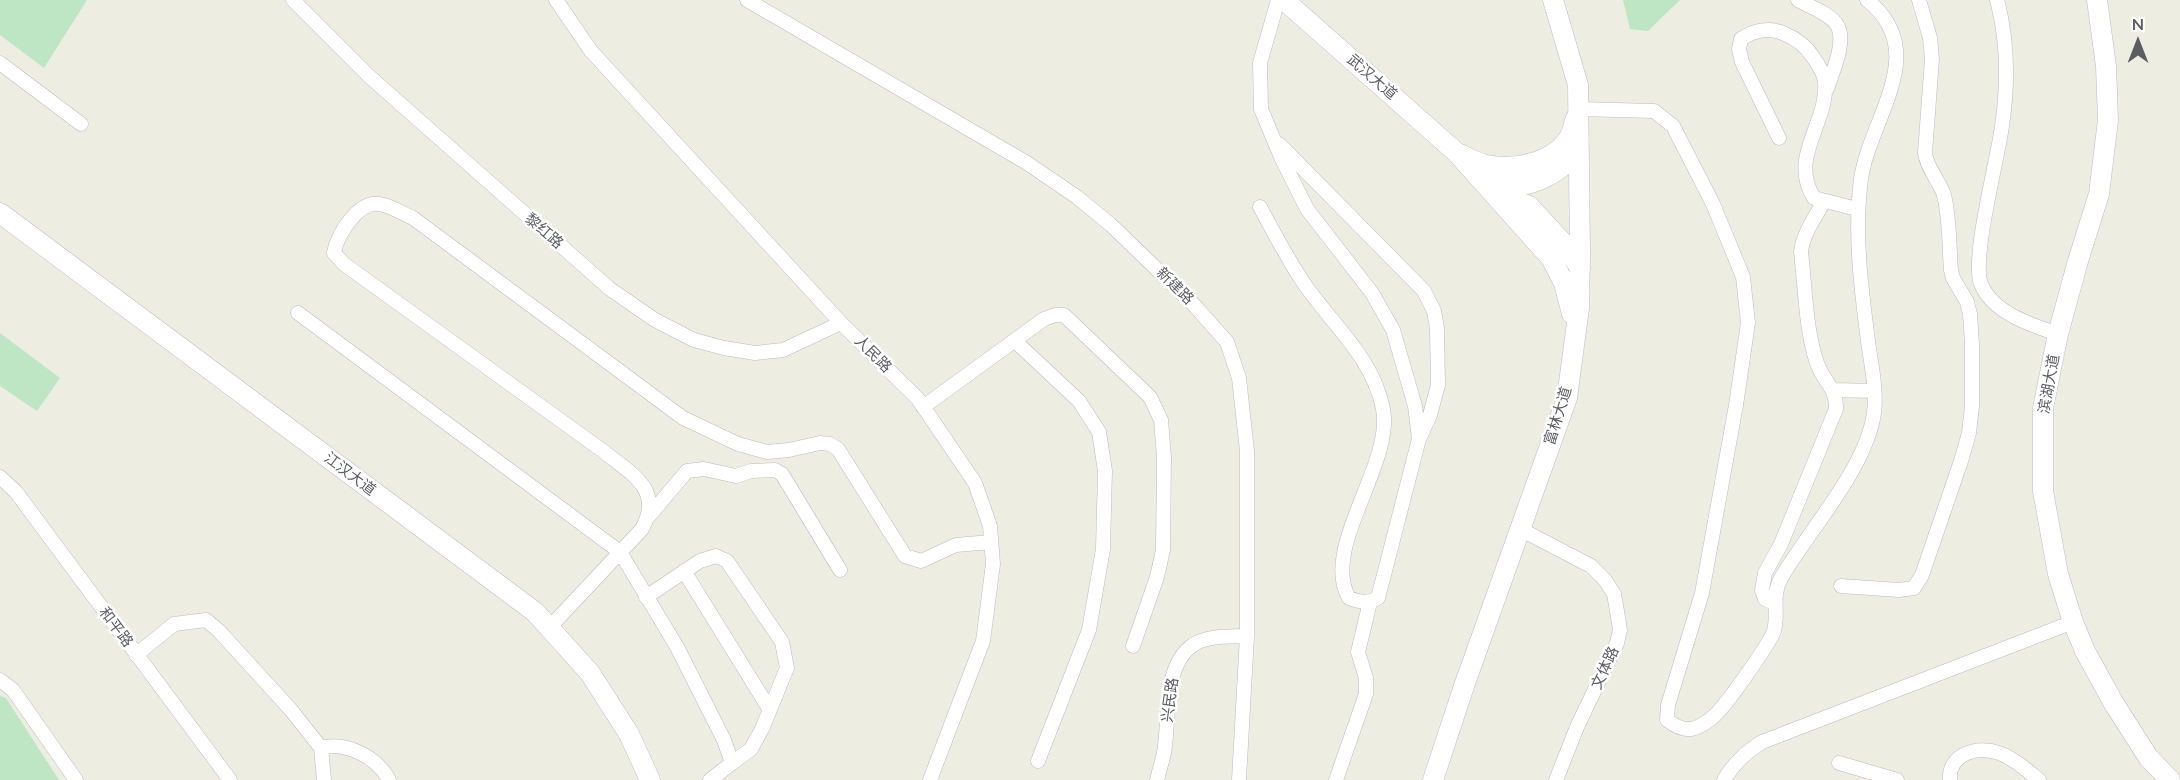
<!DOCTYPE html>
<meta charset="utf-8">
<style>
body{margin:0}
#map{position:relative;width:2180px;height:780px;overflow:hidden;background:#eeede2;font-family:Lato,sans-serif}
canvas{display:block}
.north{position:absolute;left:2108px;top:12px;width:60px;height:60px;-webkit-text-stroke:4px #fff;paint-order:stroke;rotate:0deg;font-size:16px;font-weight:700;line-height:24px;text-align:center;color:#5b5d63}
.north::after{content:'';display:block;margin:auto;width:21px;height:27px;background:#5b5d63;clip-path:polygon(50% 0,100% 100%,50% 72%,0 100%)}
</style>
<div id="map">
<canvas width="2180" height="780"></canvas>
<div class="north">N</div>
</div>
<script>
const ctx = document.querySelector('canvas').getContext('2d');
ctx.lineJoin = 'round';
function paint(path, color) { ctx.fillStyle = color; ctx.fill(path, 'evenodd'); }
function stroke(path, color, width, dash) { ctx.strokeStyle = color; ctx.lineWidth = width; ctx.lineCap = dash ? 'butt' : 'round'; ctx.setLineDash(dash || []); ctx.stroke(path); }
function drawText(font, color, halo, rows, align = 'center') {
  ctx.font = font + ' Lato,"Noto Sans SC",sans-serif'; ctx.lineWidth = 5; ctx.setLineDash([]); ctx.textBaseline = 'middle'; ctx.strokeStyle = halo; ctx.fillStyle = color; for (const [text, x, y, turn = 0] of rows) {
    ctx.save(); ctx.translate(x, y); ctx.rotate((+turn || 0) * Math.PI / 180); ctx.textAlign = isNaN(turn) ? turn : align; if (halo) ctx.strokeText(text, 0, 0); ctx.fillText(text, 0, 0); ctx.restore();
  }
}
const green = new Path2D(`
 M0,0H87L44,68L0,35Z
 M1623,0H1680L1648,31L1630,29Z
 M0,333L60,378L37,411L0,386Z
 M0,696L6,698L59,780H0Z`);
const street = new Path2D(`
 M293,0L370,77L610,289L655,320L694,340L724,348L755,353L783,350L841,323
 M556,0L591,51L841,323L918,399L975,483L990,526L993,564L983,641L930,780
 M747,0L1027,163L1077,197L1111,225L1194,305L1227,342L1239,378L1247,451V636L1239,780
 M1798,0C1810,7 1831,14 1837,25C1847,41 1832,73 1827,89
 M1997,0C2008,41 2008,85 2002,126C1998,158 1971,259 1981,284C1993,313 2031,325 2058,334
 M0,63L81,124
 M1578,109L1654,111L1673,126L1713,204L1743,277L1748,323L1736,405L1702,593L1668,705L1667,720C1675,726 1685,732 1695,728C1701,726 1710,720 1714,716C1725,707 1770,643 1774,631C1779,612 1771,597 1781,578C1809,530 1866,469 1874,413C1877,390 1871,364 1868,341C1861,287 1854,233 1861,179C1870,117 1932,52 1867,0
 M1779,138L1742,62L1739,49L1741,39C1754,30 1770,27 1785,34C1797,39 1806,46 1813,57C1818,64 1824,73 1825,82C1829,122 1788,157 1814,198L1857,209
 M1279,144L1424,291L1434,311L1437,328L1438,385L1430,415L1420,437
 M1260,207C1273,231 1286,256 1301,279C1329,322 1373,356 1383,409C1394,464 1320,548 1349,598C1360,602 1367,604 1378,598L1419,439L1415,406L1393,330L1372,293L1307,209L1281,157L1261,109L1260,63L1278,0
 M298,313L620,552L677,647L724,740L732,763L710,780
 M1015,341L1079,401L1099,432L1105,471L1103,549L1089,630L1038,761
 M1834,390L1874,391
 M923,407L1044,319L1055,315H1064L1150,397L1161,420L1164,457L1163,550L1157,577L1133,646
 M0,477L16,492L230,780
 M650,515L687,471L704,469L736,476L751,471L775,470L782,474L840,570
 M1520,529L1591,566L1605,580L1614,594L1617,611L1620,630L1617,643L1577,727L1556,780
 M684,571L770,710
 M1841,586L1899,590L1914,588L1922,575L1961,461L1969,433L1972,406V344L1970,314L1967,302L1953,278L1951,270C1949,246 1950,219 1944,195C1939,180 1927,169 1925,153L1932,59L1930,38L1919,0
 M646,597L700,561L716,556L727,561L782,642L787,668L762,729L751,749L732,763
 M1774,603L1765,599L1762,590L1765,573L1781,544L1836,409C1836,385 1824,384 1817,363C1806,332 1805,286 1801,252C1803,233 1815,218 1824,201
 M549,628L642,529C664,489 631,474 603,451L344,264L334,253C337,235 358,201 379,204C390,205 403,214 413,218L683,418L738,444L767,452L789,450L820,443L830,444L838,449L905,556L921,561L956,545L991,542
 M136,655L174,624L206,620L219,631L291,710L321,748L324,780
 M0,680L13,690L76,780
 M321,748C346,741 377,757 389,780
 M1839,763L1897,780
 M1157,780C1159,771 1162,762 1164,753C1170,721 1162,666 1193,645C1207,635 1231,637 1247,636
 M1336,780L1366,694V678L1358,652L1370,602
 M1724,780C1734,763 1745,753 1762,742L2073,622
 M1950,780C1948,754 1977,745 1999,753C2013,758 2027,770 2039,780`);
const secondary = new Path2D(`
 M1284,0L1457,153L1551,258L1564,283L1572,314
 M2097,0L2106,66L2108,120L2099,194L2078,261L2058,334L2043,408V491L2058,574L2073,622L2085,651L2113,702L2148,757L2170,780
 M1460,154C1468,158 1477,163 1486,165C1515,171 1554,163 1570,136C1573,131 1574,123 1576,118
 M1493,182C1526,193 1558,175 1579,150
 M1496,189L1515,201L1529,206L1565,245L1580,268
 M0,213L535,612L590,673L629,734L650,780
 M1433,780L1464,686L1567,398L1579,308L1580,254L1578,85L1553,0`);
const streetNames = [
 ["武汉大道",1372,77,41],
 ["黎红路",544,231,41],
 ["新建路",1175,286,44],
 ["人民路",873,354,45],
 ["滨湖大道",2049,384,-80],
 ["富林大道",1558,416,-73],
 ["江汉大道",350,474,37],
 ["和平路",116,627,53],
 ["文体路",1605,668,-65],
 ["兴民路",1170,700,-82]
];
paint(green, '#bee6c4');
stroke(street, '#babbc1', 15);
stroke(secondary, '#bbbdc4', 21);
stroke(street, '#fff', 14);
stroke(secondary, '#fff', 20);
drawText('15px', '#5b5d63', '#fff', streetNames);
</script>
